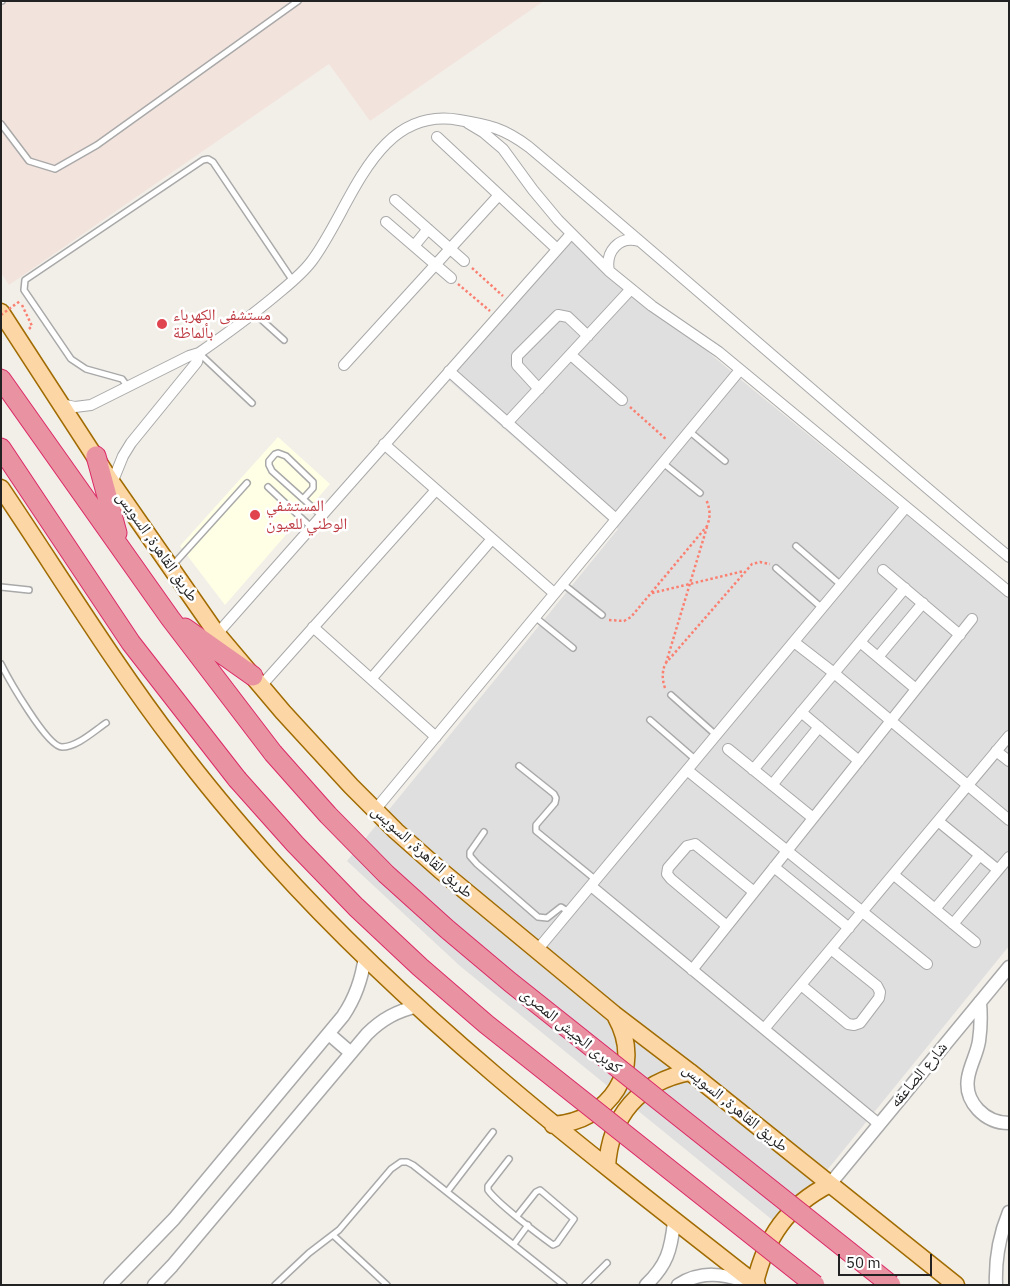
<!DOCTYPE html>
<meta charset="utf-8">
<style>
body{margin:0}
#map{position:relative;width:1010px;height:1286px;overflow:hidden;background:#f2efe9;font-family:"IBM Plex Sans",sans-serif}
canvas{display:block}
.frame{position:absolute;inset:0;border:2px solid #222;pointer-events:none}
.scale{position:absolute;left:838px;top:1254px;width:94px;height:22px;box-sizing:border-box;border:2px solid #222;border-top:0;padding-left:6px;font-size:15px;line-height:18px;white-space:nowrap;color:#222;-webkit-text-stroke:4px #fff;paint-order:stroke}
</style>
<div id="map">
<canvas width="1010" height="1286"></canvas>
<div class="frame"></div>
<div class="scale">50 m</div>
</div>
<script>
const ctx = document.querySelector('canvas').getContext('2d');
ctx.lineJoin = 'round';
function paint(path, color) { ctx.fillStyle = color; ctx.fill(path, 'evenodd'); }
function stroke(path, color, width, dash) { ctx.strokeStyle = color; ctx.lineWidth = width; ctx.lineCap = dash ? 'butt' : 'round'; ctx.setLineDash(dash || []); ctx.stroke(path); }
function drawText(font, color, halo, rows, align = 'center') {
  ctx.font = font + ' "IBM Plex Sans","Noto Naskh Arabic",sans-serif'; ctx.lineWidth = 5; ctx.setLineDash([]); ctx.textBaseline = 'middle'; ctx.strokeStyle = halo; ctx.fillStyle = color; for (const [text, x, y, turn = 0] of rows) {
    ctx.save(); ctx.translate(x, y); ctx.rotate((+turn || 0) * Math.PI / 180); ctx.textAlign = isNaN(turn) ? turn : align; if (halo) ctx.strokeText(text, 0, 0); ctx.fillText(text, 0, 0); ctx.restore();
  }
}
const residential = new Path2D(`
 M568,234L745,383L1009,599V946L781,1227L460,966L347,861L618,529L445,377Z`);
const education = new Path2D(`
 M278,437L330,484L225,605L180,546Z`);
const military = new Path2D(`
 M1,1H544L370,121L329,64L9,285L1,273Z`);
const path = new Path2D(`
 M472,268L503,296
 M458,284L490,311
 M22,305L32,326L28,330
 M630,407L667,440
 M652,593L744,571
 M609,620L624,621L631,617L707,526C711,516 710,509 706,499
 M666,663L707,527
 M665,688C662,679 662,673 665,664L752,564L760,562L770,564`);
const service = new Path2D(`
 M1,1H2
 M1,124L29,161L55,169L97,145L298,1
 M254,313L284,340
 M200,354L252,403
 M128,387L122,379L86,369L71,359L24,290L25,280L203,160L208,159L213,162L293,281
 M689,431L725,461
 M663,463L700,493
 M268,487L311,527
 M303,499L313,488V482L286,456L278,453L275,454L269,461V465L272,471L321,515
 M796,546L841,585
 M172,566L247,483
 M776,568L822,608
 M563,584L602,615
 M1,587L29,590
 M535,617L573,648
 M1,664C8,678 47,747 62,747C77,747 94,731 106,723
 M671,695L716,735
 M650,720L696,760
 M519,766L554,794L556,798L555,803L536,825V831L596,880
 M484,832L470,852V856L477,864L538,917L547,918L561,907L569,912
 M509,1159L488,1186V1190C497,1203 539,1235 553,1245L557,1243L574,1219L540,1190L536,1192L517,1216
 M447,1192L493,1132
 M333,1235L387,1285
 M514,1244L528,1225
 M275,1285L309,1253L339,1230L391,1169L401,1162H407L413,1165L564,1285
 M585,1285L607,1263`);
const minor = new Path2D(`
 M468,123L483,132L503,149L533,190L558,220L609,271L652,306L719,352L1009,592
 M437,137L557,249
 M395,200L464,261
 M386,222L451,278
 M414,246L428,229
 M609,271C605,252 619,235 639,241
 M571,355L622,400
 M344,365L499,195
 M449,371L616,519
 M539,389L517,365V356L558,315L568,317L588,336
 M61,404L75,407L91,405L189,356L199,353C225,335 251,316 275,296C288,285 301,275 311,262C351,210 374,105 459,120C489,125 504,128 529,147C690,282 847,422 1009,557
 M507,423L631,289
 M384,444L554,593
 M112,483L123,456L131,443L197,362L199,353
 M883,570L960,635
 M313,627L436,737
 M217,634L571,234
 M794,642L834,673L1009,820
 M860,642L916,689
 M878,657L923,603
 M371,679L492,539
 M261,686L436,490
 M801,712L859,761
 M728,749L813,818
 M996,751L1009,761
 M687,770L927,964
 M753,770L905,588
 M772,785L819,727
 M375,810L740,370
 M938,821L998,870
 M774,867L849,928
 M894,875L975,942
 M591,886L879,1124
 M935,909L980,855
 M953,924L1009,857
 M727,926L671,879L667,874L668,868L687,846L695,844L754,892
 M538,949L906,507
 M692,970L972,619
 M801,985L848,1024L854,1025L860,1023L879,998L880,992L877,986L831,949
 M764,1029L1009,736`);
const tertiary = new Path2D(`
 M980,1002C981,1015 981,1028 979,1041C977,1054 970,1065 968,1078C964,1102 985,1123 1009,1123
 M329,1034L351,1053
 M830,1184L1009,967
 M110,1285L174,1219L343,1016C356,997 362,979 365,956
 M154,1285L172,1266L367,1034C382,1019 397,1011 418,1006
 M646,1285C667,1265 671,1250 674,1222
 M678,1285C702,1270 723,1274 749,1282
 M996,1285C995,1259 999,1236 1009,1212`);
const primary = new Path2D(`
 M1,312L112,483L217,634L283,712L351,786L396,831L440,870L614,1014L690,1072L956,1285
 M1,488C59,574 113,663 176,745C206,785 239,824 272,861C416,1021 588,1153 757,1285
 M553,1125C610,1121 645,1069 616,1017
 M607,1167C610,1116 639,1082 690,1072
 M755,1283C766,1237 787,1206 830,1184`);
const motorway = new Path2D(`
 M1,379L170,618L273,753
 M1,448L131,643L237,779
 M96,456L117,533
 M185,628L253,676`);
const pathBridge = new Path2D(`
 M1,315L20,301`);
const motorwayBridge = new Path2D(`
 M273,753L328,815L386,874L447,929L510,982L891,1285
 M237,779L295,844L356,907L420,967L486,1024L815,1285`);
const markers = [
 [162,324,6,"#e0444e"],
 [255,515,6,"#e0444e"]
];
const healthNames = [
 ["مستشفى الكهرباء",173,315],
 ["بألماظة",173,333],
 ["المستشفي",266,506],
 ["الوطني للعيون",266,524]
];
const streetNames = [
 ["طريق القاهرة, السويس",157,547,55],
 ["طريق القاهرة, السويس",422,852,42],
 ["كوبرى الجيش المصرى",571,1031,39],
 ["شارع الصاعقه",919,1075,-50],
 ["طريق القاهرة, السويس",735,1108,39]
];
paint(residential, '#e0dfdf');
paint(education, '#ffffe5');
paint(military, '#f3e3dd');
stroke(service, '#a9a9a9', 8);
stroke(minor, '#a9a9a9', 12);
stroke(tertiary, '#a9a9a9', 15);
stroke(primary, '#a06b00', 19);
stroke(motorway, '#dc2a67', 21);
stroke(path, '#fa8072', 2.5, [2.5, 2.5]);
stroke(service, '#fff', 5);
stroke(minor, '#fff', 10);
stroke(tertiary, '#fff', 12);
stroke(primary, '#fcd6a4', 16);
stroke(motorway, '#e892a2', 19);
stroke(motorwayBridge, '#dc2a67', 21, []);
stroke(pathBridge, '#fa8072', 2.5, [2.5, 2.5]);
stroke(motorwayBridge, '#e892a2', 19);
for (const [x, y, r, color] of markers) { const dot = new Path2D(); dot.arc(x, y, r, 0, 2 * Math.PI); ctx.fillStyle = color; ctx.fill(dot); stroke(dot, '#fff', 2); }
drawText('16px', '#be3a42', '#fff', healthNames, 'left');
drawText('16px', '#222', '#fff', streetNames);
</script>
